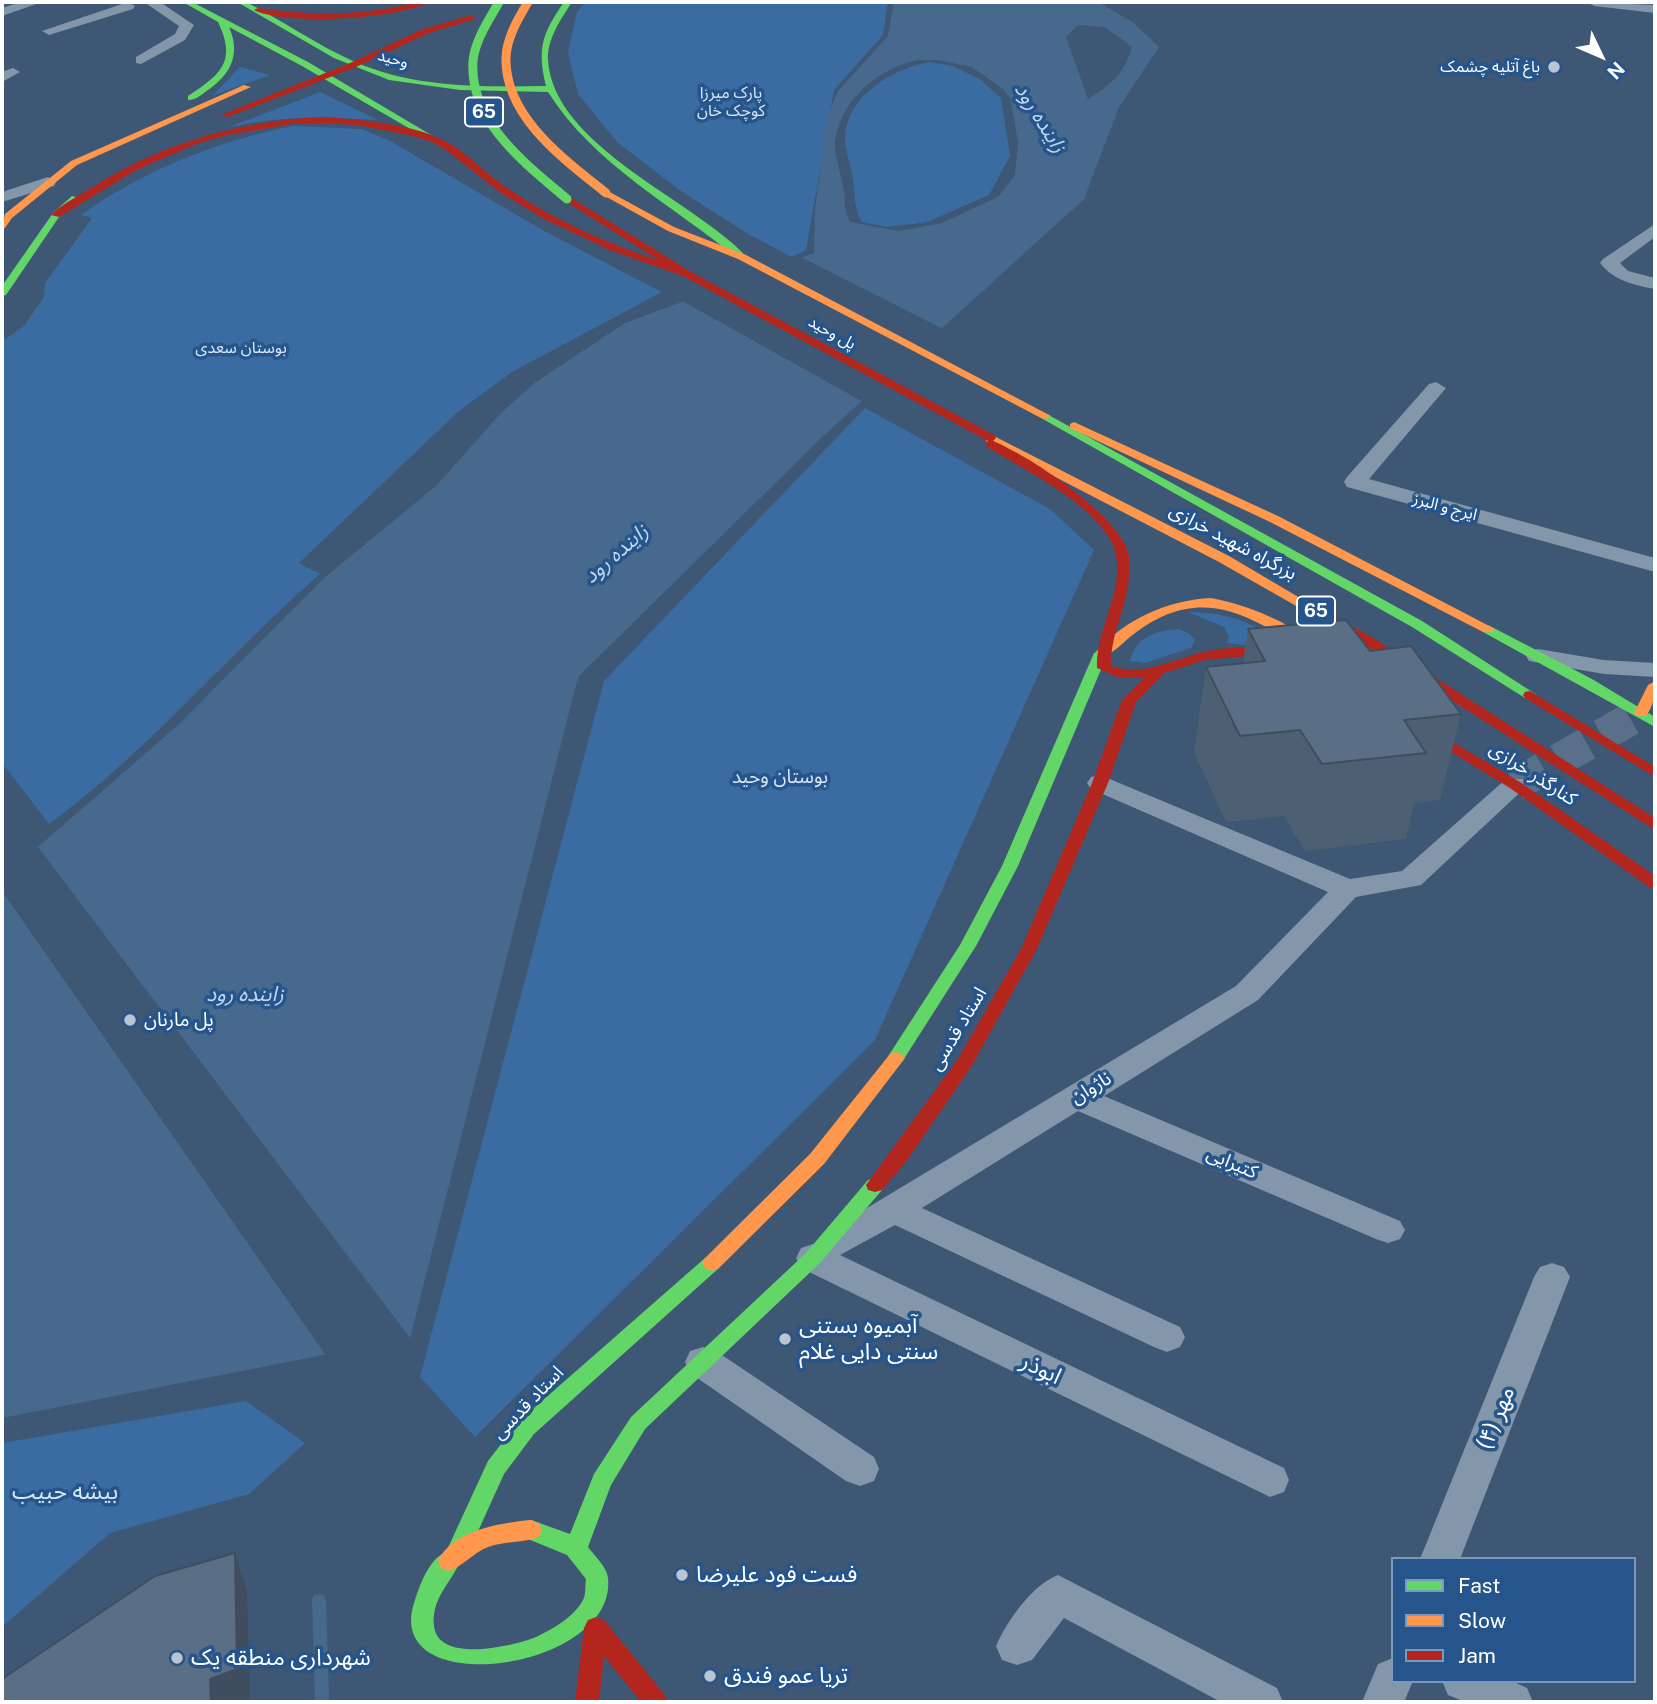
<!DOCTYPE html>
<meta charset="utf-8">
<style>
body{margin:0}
#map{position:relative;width:1657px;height:1704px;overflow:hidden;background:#3d5775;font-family:"Public Sans",sans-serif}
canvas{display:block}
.frame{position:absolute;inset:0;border:4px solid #fff;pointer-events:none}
.legend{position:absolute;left:1391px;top:1557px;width:245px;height:126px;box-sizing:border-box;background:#26558c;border:2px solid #7d99ba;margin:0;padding:9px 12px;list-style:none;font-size:21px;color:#fff}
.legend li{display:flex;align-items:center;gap:14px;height:35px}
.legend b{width:35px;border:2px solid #7d99ba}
.north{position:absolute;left:1566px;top:21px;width:70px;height:70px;-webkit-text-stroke:5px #26558c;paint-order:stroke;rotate:134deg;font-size:19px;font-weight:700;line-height:28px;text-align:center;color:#fff}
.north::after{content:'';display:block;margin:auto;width:24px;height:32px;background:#fff;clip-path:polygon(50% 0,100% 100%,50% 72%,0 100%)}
</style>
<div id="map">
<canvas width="1657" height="1704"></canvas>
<div class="frame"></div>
<ul class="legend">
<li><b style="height:9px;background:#63d668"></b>Fast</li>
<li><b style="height:9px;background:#ff974d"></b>Slow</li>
<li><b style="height:9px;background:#b3261e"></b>Jam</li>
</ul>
<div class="north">N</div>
</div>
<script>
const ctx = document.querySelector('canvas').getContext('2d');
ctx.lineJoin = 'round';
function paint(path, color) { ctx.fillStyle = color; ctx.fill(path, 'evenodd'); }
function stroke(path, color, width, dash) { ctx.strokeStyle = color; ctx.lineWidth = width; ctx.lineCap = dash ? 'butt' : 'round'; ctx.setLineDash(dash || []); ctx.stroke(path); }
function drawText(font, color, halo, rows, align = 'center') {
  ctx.font = font + ' "Public Sans","Noto Sans Arabic",sans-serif'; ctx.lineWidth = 7; ctx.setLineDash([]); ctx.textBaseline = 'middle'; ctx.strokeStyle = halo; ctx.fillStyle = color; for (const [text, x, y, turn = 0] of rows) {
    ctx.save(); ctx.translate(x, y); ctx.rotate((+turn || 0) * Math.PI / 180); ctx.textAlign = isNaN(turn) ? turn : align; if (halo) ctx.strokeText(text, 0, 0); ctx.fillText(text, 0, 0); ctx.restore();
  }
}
const green = new Path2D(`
 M586,2H888L883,35L834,90L806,250L792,257L748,234L681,191L618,143L578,94L568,53L577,12Z
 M929,62L953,66L981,80L1001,98L1010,156L989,195L927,222L887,227L862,222C853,208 856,196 853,180C851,167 845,150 845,137C847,95 893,69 929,62Z
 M240,67L270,75L212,96Z
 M320,92L378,120C323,117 281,115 227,128Z
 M293,126L362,129L392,142L546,232L662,292L512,372L459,411L299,563L320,574C227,655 149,751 49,824L2,763V341L23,327L44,297L45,283L92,218L81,215C144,170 217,141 293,126Z
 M865,408L1050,509L1094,550L875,1040L475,1437L420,1377L604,681Z
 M1188,612C1239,613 1255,626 1297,652L1227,643L1229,637L1224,627Z
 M1179,629L1190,634L1195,640L1191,648L1145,663L1130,661C1136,636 1156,631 1179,629Z
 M246,1401L305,1443L249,1494L110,1533L2,1627V1443Z`);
const water = new Path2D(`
 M894,2H1098L1134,23L1159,47L1119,107L1084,199L819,440L578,677L410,1338L2,1418V861L38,847L178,725L324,578L437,485L502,412L536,382L625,323L814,253L815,209L827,117L838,91L888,36ZM1078,25L1105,27L1132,47C1124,74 1112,84 1088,99L1066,37ZM918,60H937L972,67L1003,89L1011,100L1018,143L1015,175L998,197L942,223L898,231L850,222C843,208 846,200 843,186C841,172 834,156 835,143C839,101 878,68 918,60Z`);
const pier = new Path2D(`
 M797,255L945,330L865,403L677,298Z
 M38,847L410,1338L400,1343L327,1357L2,891V861Z`);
const stream = new Path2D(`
 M319,1594L324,1595L326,1600L329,1702H315L312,1600L314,1595Z`);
const secondaryTunnel = new Path2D(`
 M1515,785L1641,713`);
const street = new Path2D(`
 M21,2H42L2,16V8Z
 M128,2L135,6L133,9L49,35L42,31Z
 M144,2H160L194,25L185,40L141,64L136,63V57L175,34L179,26Z
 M1587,2L1655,5V13L1594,6Z
 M13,68L20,72L2,82V72Z
 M48,177L56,182L54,186L2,202V192Z
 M1655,224V237L1620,263L1628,271L1655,278V289C1634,285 1614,281 1600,263L1603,259Z
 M1436,382L1446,388L1369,479L1655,558V572L1347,487L1344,482L1347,477L1429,384Z
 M1538,649L1604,660L1655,663V677L1604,674L1529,661L1526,656L1529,651Z
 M1100,775L1350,879L1402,871L1506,779H1524L1528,785L1421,885L1356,897L1258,1000L1104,1096L1400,1221L1405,1230L1400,1239L1388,1243L1376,1239L1078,1111L922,1208L1180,1327L1185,1337L1180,1347L1167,1352L1154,1347L895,1225L840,1255L1284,1468L1289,1480L1284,1492L1270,1497L801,1268L796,1258L801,1248L813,1244L825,1248L822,1242L827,1232L1236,986L1328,892L1091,789L1087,783L1091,777Z
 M1552,1263L1564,1267L1570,1277L1460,1559H1420L1534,1277L1540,1267Z
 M703,1347L716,1351L874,1457L879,1469L874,1481L860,1486L846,1481L690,1373L685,1362L690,1351Z
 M1058,1575L1277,1688L1283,1702H1221L1064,1618L1032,1660L1017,1665L1002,1660L996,1646C1007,1621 1032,1585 1058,1575Z
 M1393,1658V1681H1413L1404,1702H1362L1378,1664Z
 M1442,1681H1512L1527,1688L1533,1702H1465L1448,1695Z`);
const fast = new Path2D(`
 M183,2H192L308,62L443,142L436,144L302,66L229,27C241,54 231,74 208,90C201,95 196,100 188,100V96C221,74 237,62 218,22Z
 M237,2H246C283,21 317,45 355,62C415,88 481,87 546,86C537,48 542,34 564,2H572C561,19 547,39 548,60C553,146 694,200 747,257L738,259C673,205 594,165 548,92L460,90L389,80L334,58Z
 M72,196L80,198L59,217L6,295L2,296V286L53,213Z
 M1045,413L1422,621L1537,695L1530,699L1525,698L1412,627L1041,418V414Z
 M1488,625L1592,679L1655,717V727L1483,632L1481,629Z
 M1101,649L1108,653L1018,866L976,946L902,1062H890L887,1058L960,945L1002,866L1094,653Z
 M875,1178L882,1180L884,1185L882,1190L820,1263L645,1429L611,1485L588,1547C594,1555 607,1567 608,1578C618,1671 378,1704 415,1600C420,1584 430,1558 446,1552L488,1461L518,1422L705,1258L712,1255L719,1258L722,1263L719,1268L534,1434L504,1474L465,1560L460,1562C450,1584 431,1599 434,1626C438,1664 514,1646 536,1637C553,1629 574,1617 583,1600C586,1595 585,1585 586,1579L567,1555L523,1537L520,1530L523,1523L531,1520L570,1534L594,1474L631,1417L806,1253L868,1180Z`);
const slow = new Path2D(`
 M244,85L251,87L77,165L12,218L5,228L2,229L5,214L71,161Z
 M606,190L674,227L746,255L1051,416L1045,419L1041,418L738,259L668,231L603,195L601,193Z
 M1074,422L1278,516L1495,629L1493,632H1483L1270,522L1070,428V424Z
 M990,434L1229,556L1317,608L1315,611H1305L1219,562L986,441V435Z
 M1211,598C1249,605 1299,625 1326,655L1324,658H1314C1251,614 1199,581 1130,637C1120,645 1110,658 1098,655L1096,652C1125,619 1168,600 1211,598Z
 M1655,681C1656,695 1654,704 1646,716H1636L1634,713L1648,685Z
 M896,1052L902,1054L905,1058L902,1062L824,1164L719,1268L712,1271L705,1268L702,1263L705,1258L810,1154L890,1054Z
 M531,1520L539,1523L542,1530L539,1537C523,1543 505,1541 488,1547C473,1553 463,1566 449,1571L441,1568L438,1561C452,1530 501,1523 531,1520Z`);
const jam = new Path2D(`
 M417,2H429C398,19 285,26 254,10L258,8C312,16 364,16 417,2Z
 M472,15L475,19L429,33L356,67L228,117L221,115L350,63L423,29Z
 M325,117C363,120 406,123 441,139C467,151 486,175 510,190C556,221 607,243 660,261L562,199L570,197L691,272L994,435L996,438L993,441C1031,457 1102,505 1123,541C1130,551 1130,565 1129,577C1127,608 1110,635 1111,666C1146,678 1178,656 1213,650C1242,645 1271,649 1300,657L1302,660L1295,664L1249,656L1205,660L1164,673L1136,702L1108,783L1037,949L971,1067L905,1163L882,1190L875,1192L868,1190L866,1185L958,1059L1021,949L1092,783L1122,700L1144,678L1117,677L1097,668C1096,638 1111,613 1116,584C1118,570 1118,553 1111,541C1088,500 1026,471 987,447L985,444L988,441L683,276L612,251L544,219L501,193L446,150L432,142L409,135L358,125L325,123L292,124L227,135L196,144L136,170L59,217L51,215C62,204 78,196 91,188C162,143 241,120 325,117Z
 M1310,604L1370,636L1655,818V830L1360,642L1305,611V605Z
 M1530,691L1655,767V777L1525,698L1523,695L1525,692Z
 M1407,715L1520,782L1655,876V888L1649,887L1510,788L1402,722L1400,719L1402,716Z
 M596,1617L604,1620L664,1694L668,1702H641L604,1656L599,1702H575L584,1628L588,1620Z`);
const fastBridge = new Path2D(`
 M499,2C489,20 475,40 473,61C469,122 526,164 567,199`);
const slowBridge = new Path2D(`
 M528,2C518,19 507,37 506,57C504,117 565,160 606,193`);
const wall = new Path2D(`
 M1248,629L1370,651L1461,714L1440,800L1414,803L1406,839L1305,851L1284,816L1226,822L1194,752L1206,667L1243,663Z`);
const shadedWall = new Path2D(`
 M235,1553L247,1591L250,1702H211L210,1679Z`);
const building = new Path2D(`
 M1346,620L1370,651L1411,646L1461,714L1404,720L1426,753L1322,764L1300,730L1240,736L1206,667L1265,661L1248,629Z
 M235,1553L237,1669L210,1679L211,1702H2V1679L155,1576Z`);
const markers = [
 [1554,67,7,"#bbc4cf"],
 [130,1020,7,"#bbc4cf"],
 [785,1339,7,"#bbc4cf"],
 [682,1575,7,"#bbc4cf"],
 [177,1658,7,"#bbc4cf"],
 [710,1676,7,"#bbc4cf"]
];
const farStreetnames = [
 ["وحید",393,59,16],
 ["پل وحید",832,333,29],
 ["ایرج و البرز",1445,507,15]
];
const farPoinames = [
 ["باغ آتلیه چشمک",1540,67]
];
const farParknames = [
 ["پارک میرزا",731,93],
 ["کوچک خان",731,111],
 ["بوستان سعدی",241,348]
];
const shields = [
 [484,112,38],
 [1316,611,38]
];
const shieldNames = [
 ["65",484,112],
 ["65",1316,611]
];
const streetNames = [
 ["بزرگراه شهید خرازی",1233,542,28],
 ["کنارگذر خرازی",1533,774,33],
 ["استاد قدسی",958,1029,-59],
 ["ناژوان",1091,1088,-31],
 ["کتیرایی",1232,1163,23],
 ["استاد قدسی",528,1403,-46]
];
const parkNames = [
 ["بوستان وحید",780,777]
];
const poiNames = [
 ["پل مارنان",144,1020]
];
const waterNames = [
 ["زاینده رود",1040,118,58],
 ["زاینده رود",616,554,-41],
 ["زاینده رود",245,995]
];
const nearPoinames = [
 ["آبمیوه بستنی",799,1326],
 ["سنتی دایی غلام",799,1352],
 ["فست فود علیرضا",696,1575],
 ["شهرداری منطقه یک",191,1658],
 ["تریا عمو فندق",724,1676]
];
const nearStreetnames = [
 ["ابوذر",1041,1369,26],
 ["مهر (۴)",1496,1418,-68]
];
const nearParknames = [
 ["بیشه حبیب",65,1492]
];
paint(green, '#3a6ca1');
paint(water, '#48698e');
paint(pier, '#3d5775');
paint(stream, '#48698e');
stroke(secondaryTunnel, '#5a708a', 33, [33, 17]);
paint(street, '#8496a9');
paint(fast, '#63d668');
paint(slow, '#ff974d');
paint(jam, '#b3261e');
stroke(fastBridge, '#63d668', 9);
stroke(slowBridge, '#ff974d', 9);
paint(wall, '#4d5f73');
paint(shadedWall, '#3f4e5e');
paint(building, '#5a6f86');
stroke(building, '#3f4e5e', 2);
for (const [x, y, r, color] of markers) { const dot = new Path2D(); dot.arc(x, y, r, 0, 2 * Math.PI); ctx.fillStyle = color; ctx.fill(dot); stroke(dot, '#26558c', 2.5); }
drawText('16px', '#fff', '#26558c', farStreetnames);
drawText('16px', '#fff', '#26558c', farPoinames, 'right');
drawText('16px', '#d9e8f8', '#26558c', farParknames);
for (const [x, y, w] of shields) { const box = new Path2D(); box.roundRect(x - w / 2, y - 14.5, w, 29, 5); ctx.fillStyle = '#26558c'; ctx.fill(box); stroke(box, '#fff', 2); }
drawText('bold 18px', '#fff', null, shieldNames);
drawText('19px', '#fff', '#26558c', streetNames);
drawText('19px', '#d9e8f8', '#26558c', parkNames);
drawText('19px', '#fff', '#26558c', poiNames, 'left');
drawText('italic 21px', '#c0d8f1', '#26558c', waterNames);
drawText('23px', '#fff', '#26558c', nearPoinames, 'left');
drawText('23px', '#fff', '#26558c', nearStreetnames);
drawText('23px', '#d9e8f8', '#26558c', nearParknames);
</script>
